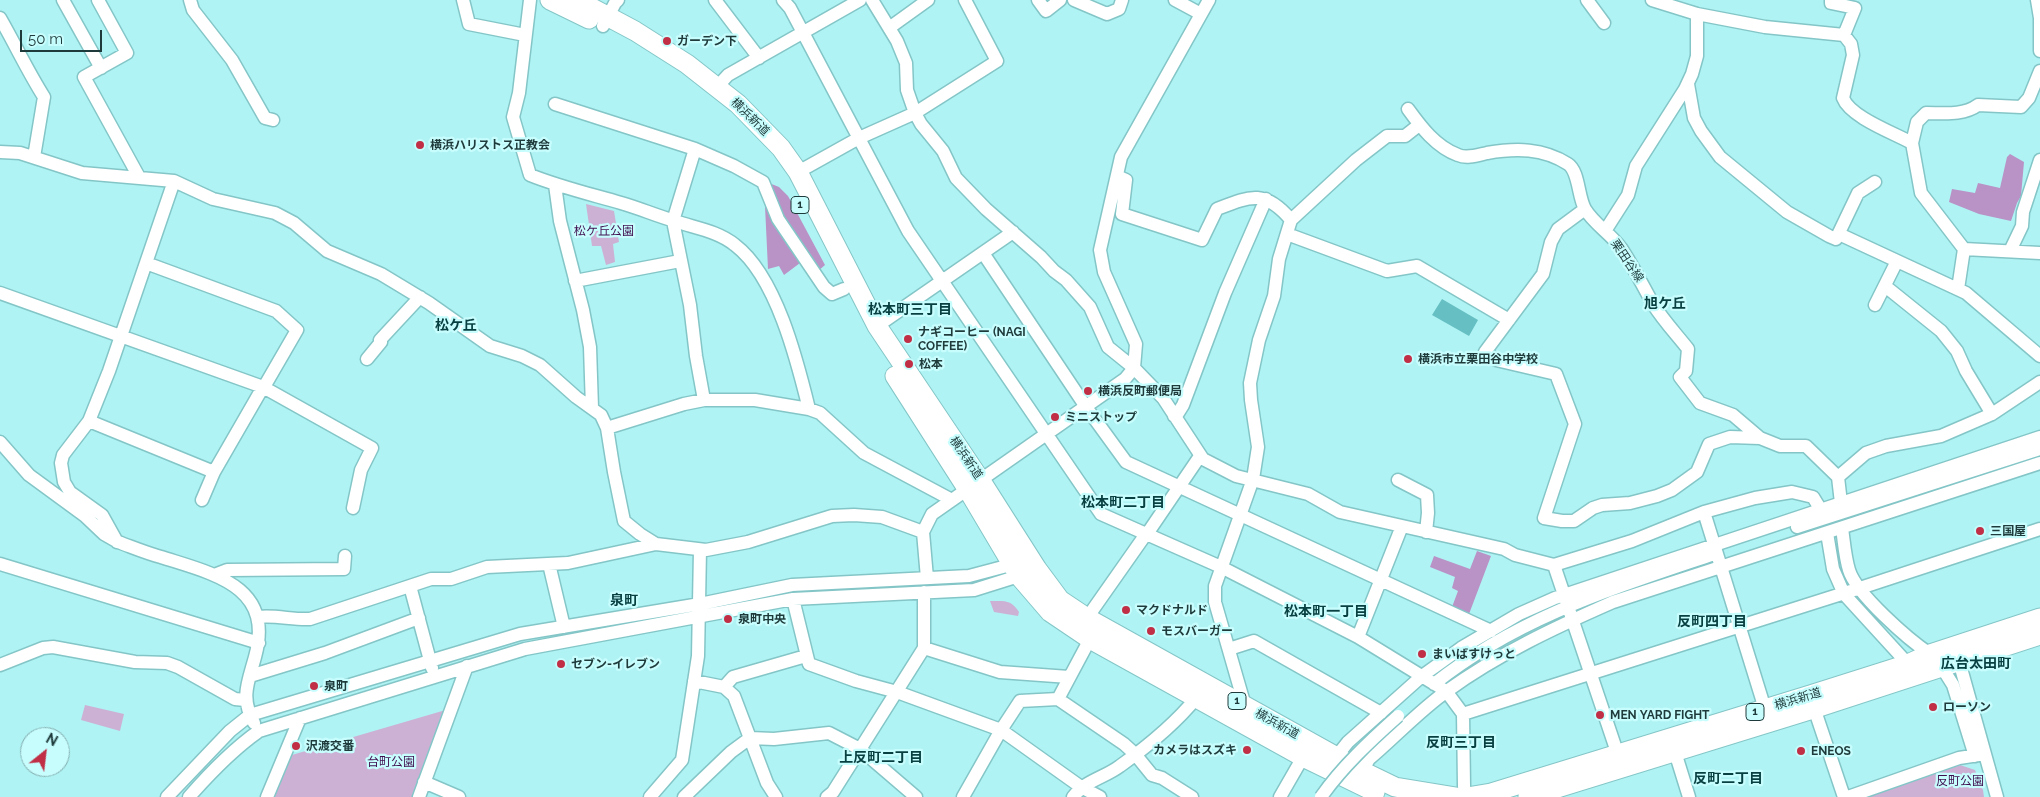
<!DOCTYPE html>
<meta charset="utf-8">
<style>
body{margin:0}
#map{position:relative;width:2040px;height:797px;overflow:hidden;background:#b0f3f4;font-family:Raleway,sans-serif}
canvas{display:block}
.north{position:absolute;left:20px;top:727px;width:50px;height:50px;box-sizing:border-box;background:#c8fdfe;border:1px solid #84afb0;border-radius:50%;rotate:29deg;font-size:14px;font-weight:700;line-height:20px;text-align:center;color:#1e3a3a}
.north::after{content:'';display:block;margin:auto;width:18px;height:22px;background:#c02f45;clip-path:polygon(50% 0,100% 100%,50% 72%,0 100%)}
.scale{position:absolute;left:20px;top:30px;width:82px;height:22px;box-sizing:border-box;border:2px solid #1e3a3a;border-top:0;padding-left:6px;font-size:15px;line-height:18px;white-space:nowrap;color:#1e3a3a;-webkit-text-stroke:4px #c8fdfe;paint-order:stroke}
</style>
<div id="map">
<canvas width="2040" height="797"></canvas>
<div class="north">N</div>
<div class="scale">50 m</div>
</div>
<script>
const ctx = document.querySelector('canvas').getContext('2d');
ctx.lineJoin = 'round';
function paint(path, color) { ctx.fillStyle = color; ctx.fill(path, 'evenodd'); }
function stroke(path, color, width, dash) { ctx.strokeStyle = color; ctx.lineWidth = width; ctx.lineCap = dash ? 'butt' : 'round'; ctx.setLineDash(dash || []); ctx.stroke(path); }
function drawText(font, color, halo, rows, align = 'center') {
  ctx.font = font + ' Raleway,"Noto Sans JP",sans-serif'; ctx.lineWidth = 4.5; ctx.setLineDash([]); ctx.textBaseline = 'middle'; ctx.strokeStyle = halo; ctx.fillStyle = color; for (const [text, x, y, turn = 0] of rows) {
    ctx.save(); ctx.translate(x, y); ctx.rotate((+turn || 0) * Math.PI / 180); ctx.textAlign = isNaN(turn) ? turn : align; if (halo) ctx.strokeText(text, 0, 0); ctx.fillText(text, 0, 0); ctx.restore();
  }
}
const green = new Path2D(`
 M586,204L614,211L619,242L613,244L615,262L606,265L601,246H592Z
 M990,601C1004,601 1011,599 1019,612L1018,616L994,612Z
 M85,705L124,714L120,731L81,720Z
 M449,709L416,797H270L285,757Z
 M1960,765L1975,770L1983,790L1984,797H1866Z`);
const forest = new Path2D(`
 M2010,154L2024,162L2021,196L2017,203L2011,221L1979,214L1949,202L1952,189L1975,193L1978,183L2000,188L2007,157Z
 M769,183L779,187L788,196L825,265L818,271L808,257L784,275L779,266L768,269L765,206Z
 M1477,551L1491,556L1469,614L1452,607L1458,591L1452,588L1455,577L1430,567L1434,556L1470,569Z`);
const water = new Path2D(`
 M1442,299L1478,320L1469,336L1432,315Z`);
const minor = new Path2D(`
 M63,0L101,68
 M98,0L127,53L84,77L139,177
 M190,0L193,10L232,60L265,118L273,120
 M463,0L469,24L525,35
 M530,0L519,93L513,117L530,175C560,187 590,194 621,203C639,208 657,216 675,221C695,228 718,231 735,245C776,276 797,360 809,409
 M715,0L759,58
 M783,0L790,8L908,231L1101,514L1221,567L1358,637L1446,691L1463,714L1464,786L1465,797
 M872,0L897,41L906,63L907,90L915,113L921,124L943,151L956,178L986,209L1041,257L1054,271L1066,280L1090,307L1108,347L1134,368L1163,398L1203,459L1236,476L1308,494L1340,512L1504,549L1515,555L1554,565L1632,541L1704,512L1755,498L1792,492L1813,497L1821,510
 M1038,0L1046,11L1060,0
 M1074,0L1107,14L1119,9L1122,0
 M1175,0L1201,14
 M1587,0L1604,23
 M1652,0L1697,14L1765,27L1844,35L1851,44L1853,55L1843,98C1850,117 1894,133 1912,143L1921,193L1964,249L1958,289
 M1831,0V3L1855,8L1844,35
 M2037,0L2040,18V51
 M0,18C15,44 28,72 44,97L34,157
 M603,26L615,3L618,0
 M889,28L928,0
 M1688,84L1694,118L1701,131L1720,157L1787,212L1829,236L1836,239L1858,193L1875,182
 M717,87L728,75L860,0
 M555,104L695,149L734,166L763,182L778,219L824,287L832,294L844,289
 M1408,109C1421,127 1436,147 1458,155C1467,159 1478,155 1487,153C1516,148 1543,148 1568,164C1579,171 1578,197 1585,209C1594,224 1611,234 1621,248C1633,266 1643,286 1653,304C1663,320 1677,335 1688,349L1686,371L1680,377L1700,403L1733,415L1760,438L1780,446H1806L1838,477L1841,503
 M1912,143L1917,122L1926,113C1943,113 1963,116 1978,105L2021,107L2029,98L2040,71
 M695,149L673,221L690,305L696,356L704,400
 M0,152L20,153L82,173L174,181L213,199L275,213L294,223L327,251L381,274L429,303L490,346L522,356L540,365L576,397L601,415L607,428L614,472L624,521L640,534L656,544
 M798,172L859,138L915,113L997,61L965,0
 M1117,176L1126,180L1122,214L1202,240L1217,209C1250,196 1265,189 1291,220L1279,259L1274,296L1259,340L1250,383L1251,400L1258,447L1253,479L1215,586V602L1245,706
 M555,185L560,221L583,310L590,347L592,408
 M1585,209L1558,229L1551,242L1543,274L1485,352L1496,360L1556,374L1575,424L1544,518L1562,521H1574L1593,508L1602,505L1630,503L1657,496L1672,490L1697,472L1709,444L1730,437L1760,438
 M1291,220L1356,160L1387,136H1405L1419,125
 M1605,231L1628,195L1636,166L1685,89L1692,74L1697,56V14
 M1287,234L1387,271L1417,266L1509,320
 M1839,234L1966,293L2040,356
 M1964,249L2040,253
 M2010,251L2022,226L2023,212L2040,160
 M983,253L1086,407L1126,462L1491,631
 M146,263L276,311L297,330L264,387
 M575,281L680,261
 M1885,286L1941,331L1957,351L1966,371L1992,414
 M0,293L263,387L372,448L361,470L353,508
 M1875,305L1897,261
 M877,326L1013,232
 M367,359L381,342L380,340L420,297
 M1174,416L1178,413L1183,405L1225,293L1266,199
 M89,421L214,472
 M607,428L684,404L704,400H755L809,409L820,413L864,453L952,500
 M0,442L29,475L85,516L104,534L118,542C132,547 146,553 161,557C214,574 275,586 255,657C248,683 240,697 254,723
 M1838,477L1866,453L1886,446L1941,436L1992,414L2040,382
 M1398,480L1427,495L1428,513L1426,532
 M202,500L214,472L263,387
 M1704,512L1765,709
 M1797,527L2040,449
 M1842,528C1844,542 1845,557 1849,570C1856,594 1909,640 1930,654
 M1827,533L1833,569L1844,594L1908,664
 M1147,534L1200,456
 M117,542L102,515L70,492L64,482L61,463L63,455L89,421L109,371L174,181
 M0,564L259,643
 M549,564L564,627
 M1554,565L1618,755
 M214,575L227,570L344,569L345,556
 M927,578L923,532L932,514L1125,379L1134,368L1136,344L1104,272L1100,250L1121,157L1209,0
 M410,586L432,668
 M793,599L809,664L856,681L897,692L1001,730L1081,787L1100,797
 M258,617C276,615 293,620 310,619L431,579H451L487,567L568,563L656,544L706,550L748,542L832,516L854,515L882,517L923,532
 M1087,618L1146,534
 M1358,637L1402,526
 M1090,639L1058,699L1124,744L1135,754L1152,775L1162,778L1192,797
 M924,648L1000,672L1069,677
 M1229,649L1254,641L1381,713
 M1959,661L1997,797
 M0,665L43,648L53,647L135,662L167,663L178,667L235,699L245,700
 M1941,666L1953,685L1975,756
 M250,676L325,653L419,618
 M694,681L724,687L734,696L767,783L776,797
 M1434,684C1518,617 1614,588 1714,554
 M724,687L733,677L806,656
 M1812,702L1844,797
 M1463,714L1854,590L2040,529
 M1675,752L1689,797
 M1336,757L1348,742L1422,676L1461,648L1519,614L1555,598L2040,437
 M1362,771L1369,759C1395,737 1420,710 1447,691C1498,654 1556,627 1613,602L2040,463
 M424,782L459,797
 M167,797L230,731L250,715L520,634L700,604L792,585L969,576L1018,563
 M189,797C210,773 232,750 259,731L525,649L793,599L974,590L1025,574
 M267,797L300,718
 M419,797L467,666
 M650,797L682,760L698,656L700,550
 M684,797L731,752L750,738L774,739L829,733L860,749L916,797
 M827,797L833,792L924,648V592
 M963,797L1001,730L1020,701L1058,699
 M1073,797C1086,780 1104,778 1120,766C1148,746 1176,723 1197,697
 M1280,797L1303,757
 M1848,797L1959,758L1985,754`);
const highway = new Path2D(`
 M550,0L589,19
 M577,0L635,31L687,64L738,104L781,148L798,172L877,326L981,481L1037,569L1060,600L1087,618L1362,771L1395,787L1456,797
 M895,376L968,490L1019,576L1050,612L1090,639L1303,757L1375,792
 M1467,797L1491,793L1810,695L1908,664L1930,654L2040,618
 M1528,797L1813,709L2040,635`);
const minorBridge = new Path2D(`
 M1321,797C1342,767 1370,741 1398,716`);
const markers = [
 [667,41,5,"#c02f45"],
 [420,145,5,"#c02f45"],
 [908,339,5,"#c02f45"],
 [1408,359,5,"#c02f45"],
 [909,364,5,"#c02f45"],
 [1088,391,5,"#c02f45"],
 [1055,417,5,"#c02f45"],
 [1980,531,5,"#c02f45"],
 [1126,610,5,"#c02f45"],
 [728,619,5,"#c02f45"],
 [1151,631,5,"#c02f45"],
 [1422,654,5,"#c02f45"],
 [561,664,5,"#c02f45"],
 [314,686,5,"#c02f45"],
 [1933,707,5,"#c02f45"],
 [1600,715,5,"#c02f45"],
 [296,746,5,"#c02f45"],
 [1247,750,5,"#c02f45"],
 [1801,751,5,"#c02f45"]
];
const shields = [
 [800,205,18],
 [1237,701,18],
 [1755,712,18]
];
const shieldNames = [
 ["1",800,205],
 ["1",1237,701],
 ["1",1755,712]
];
const poiNames = [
 ["ガーデン下",677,41],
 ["横浜ハリストス正教会",430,145],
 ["ナギコーヒー (NAGI",918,332],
 ["COFFEE)",918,346],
 ["横浜市立栗田谷中学校",1418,359],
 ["松本",919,364],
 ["横浜反町郵便局",1098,391],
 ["ミニストップ",1065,417],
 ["三国屋",1990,531],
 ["マクドナルド",1136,610],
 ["泉町中央",738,619],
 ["モスバーガー",1161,631],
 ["まいばすけっと",1432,654],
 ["セブン-イレブン",571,664],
 ["泉町",324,686],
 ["ローソン",1943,707],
 ["MEN YARD FIGHT",1610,715],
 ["沢渡交番",306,746],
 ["カメラはスズキ",1237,750,"right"],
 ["ENEOS",1811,751]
];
const streetNames = [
 ["横浜新道",750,117,44],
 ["栗田谷線",1627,261,56],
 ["横浜新道",966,458,56],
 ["横浜新道",1798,699,-17],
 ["横浜新道",1277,724,29]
];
const parkNames = [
 ["松ケ丘公園",604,231],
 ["台町公園",391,762],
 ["反町公園",1960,781]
];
const neighbourhoodNames = [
 ["旭ケ丘",1665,304],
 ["松本町三丁目",910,310],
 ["松ケ丘",456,326],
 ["松本町二丁目",1123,503],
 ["泉町",624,601],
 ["松本町一丁目",1326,612],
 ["反町四丁目",1712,622],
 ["広台太田町",1976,664],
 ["反町三丁目",1461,743],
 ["上反町二丁目",881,758],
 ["反町二丁目",1728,779]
];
paint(green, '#ccb1d5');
paint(forest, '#b992c6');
paint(water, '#66bfc2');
stroke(minor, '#84c6c7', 15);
stroke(highway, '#84c6c7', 21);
stroke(minor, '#fff', 12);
stroke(highway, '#fff', 19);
stroke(minorBridge, '#84c6c7', 15, []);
stroke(minorBridge, '#fff', 12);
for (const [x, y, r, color] of markers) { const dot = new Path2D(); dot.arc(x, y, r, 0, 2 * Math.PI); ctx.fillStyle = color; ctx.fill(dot); stroke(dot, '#c8fdfe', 2); }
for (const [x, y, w] of shields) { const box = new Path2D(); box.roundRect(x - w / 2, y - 8.5, w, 17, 4); ctx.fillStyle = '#c8fdfe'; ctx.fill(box); stroke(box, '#1e3a3a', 1); }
drawText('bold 11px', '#1e3a3a', null, shieldNames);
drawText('bold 12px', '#1e3a3a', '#c8fdfe', poiNames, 'left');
drawText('12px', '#1e3a3a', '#c8fdfe', streetNames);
drawText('12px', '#3f0d4d', '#c8fdfe', parkNames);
drawText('bold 14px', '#084041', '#c8fdfe', neighbourhoodNames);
</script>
